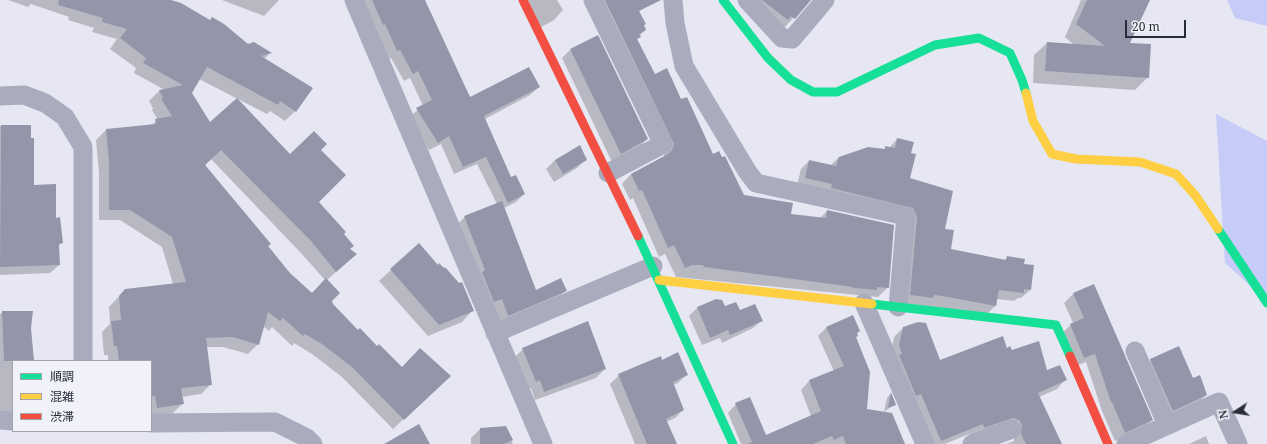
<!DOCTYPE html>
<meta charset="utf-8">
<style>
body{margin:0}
#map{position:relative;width:1267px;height:444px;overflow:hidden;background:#e6e7f3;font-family:"Noto Serif","Noto Sans JP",serif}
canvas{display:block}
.legend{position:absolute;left:12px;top:360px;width:140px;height:72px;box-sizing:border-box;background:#f0f1f9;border:1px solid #a1a2ac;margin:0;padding:5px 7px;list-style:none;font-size:12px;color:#2a2c39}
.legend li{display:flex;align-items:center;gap:8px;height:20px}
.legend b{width:20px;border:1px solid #a1a2ac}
.north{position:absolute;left:1215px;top:392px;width:40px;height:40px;-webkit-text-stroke:3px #f0f1f9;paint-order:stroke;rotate:258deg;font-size:11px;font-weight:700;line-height:16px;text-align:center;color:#2a2c39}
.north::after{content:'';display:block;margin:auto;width:14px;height:18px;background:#2a2c39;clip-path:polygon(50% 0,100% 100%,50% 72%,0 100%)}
.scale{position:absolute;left:1125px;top:20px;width:61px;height:18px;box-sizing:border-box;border:2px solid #2a2c39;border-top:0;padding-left:5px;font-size:12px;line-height:14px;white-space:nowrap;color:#2a2c39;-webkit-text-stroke:3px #f0f1f9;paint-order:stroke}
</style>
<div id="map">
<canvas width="1267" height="444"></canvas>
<ul class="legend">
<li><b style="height:5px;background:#16e098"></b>順調</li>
<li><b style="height:5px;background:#ffcf43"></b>混雑</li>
<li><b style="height:5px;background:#f24e42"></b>渋滞</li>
</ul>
<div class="north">N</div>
<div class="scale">20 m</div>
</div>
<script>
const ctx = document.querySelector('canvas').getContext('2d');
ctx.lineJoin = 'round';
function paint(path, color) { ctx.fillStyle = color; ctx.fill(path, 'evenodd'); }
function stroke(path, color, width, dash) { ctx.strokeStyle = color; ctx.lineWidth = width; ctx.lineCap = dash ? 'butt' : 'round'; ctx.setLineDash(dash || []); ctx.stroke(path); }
const green = new Path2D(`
 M1227,0H1267V26L1235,18Z
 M1216,114L1267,141V301L1225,263Z`);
const shadow = new Path2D(`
 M8,0H168L248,45L270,53L264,59L295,111L285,121L270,111L267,114L199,79L191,93L210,124L290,156L319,150L318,202L343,234L348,250L345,264L327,280L332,304L358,331L401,368L439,386L393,429L342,377L312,354L294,343L292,346L272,327L269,331L263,326L258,344L248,354L223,347H206L211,384L201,394L182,397V404L172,414L151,417V361H108V355H104L102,332L110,324L109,307L125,290L173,284L162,247L120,220H99V173L96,140L106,130L150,126L158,120L152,110L153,108L149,101L159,91L165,90L134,73L136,68L110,49L117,39L92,32L94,28L68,20L69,17L31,4L28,7ZM211,159L300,252L325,280L311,294L289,273L205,165Z
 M222,0H279L264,16Z
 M360,0H423L469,98L539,87L530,95L485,119L510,179L524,194L516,202L504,208L536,291L566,290L555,301L498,325L454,227L465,217L497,204L477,164L454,174L441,144L429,150L409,117L423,106L410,78L404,81L391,58L389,59Z
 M528,0H557L563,10L554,20L541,27Z
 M590,0H635L640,10L638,12L645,30L636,40L654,75L681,101L713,155L743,196L790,215L820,218L827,211L888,287L878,297L676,277L665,254L659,257L633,198L630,200L622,184L631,174L664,157V149Z
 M748,0H801L806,4L785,27Z
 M1081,0H1149L1128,44L1148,77L1135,90L1033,83L1034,55L1047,43L1074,45L1065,37Z
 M570,50L647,139L639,148L612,162L562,58Z
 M0,126H30L33,186L55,219L62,243L58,246L59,265L50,273L0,275Z
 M897,139L910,154L909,179L944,230L950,250L1004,261L1007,257L1023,264L1033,266L1030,290L1021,298H1018L1014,301L997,299L996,305L987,314L902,303L909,226L797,186L801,169L809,161L831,165L839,157L889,148Z
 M586,159L577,168L554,182L546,169L555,160Z
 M419,244L473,310L462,322L428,336L379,281Z
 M1093,285L1152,420L1143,429L1115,441L1102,411L1086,362L1075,366L1062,333L1073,323L1064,303L1073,294Z
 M716,300L725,308L762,320L753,328L722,343L720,338L702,345L689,316L697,308Z
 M3,312L30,328L34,361H13V414L0,415V314Z
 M852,316L859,331L855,337L866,410L904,444H741L728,413L736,404L765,436L811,416L801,390L809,381L834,371L818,336L826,328Z
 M903,328L940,362L1007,349L1065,380L1057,389L1039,397L1060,444H1006L1014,441V434L971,437L969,434L945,444H930L891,354L894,337Z
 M523,349L605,369L596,378L535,400L531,388L527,390L514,358Z
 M1151,360L1192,379L1206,395L1197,404L1164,419L1142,369Z
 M662,361L687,374L678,383L673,385L683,410L675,418L666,422L676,444H635L610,384L619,375Z
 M890,394L895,404L884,412L887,398Z
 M505,427L513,444H471V438L480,429Z
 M1206,436L1209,444H1189Z`);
const building = new Path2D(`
 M59,0H171L181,3L210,20L212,17L224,24L248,44L254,42L272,53L261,56L313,88L296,112L280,101L278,105L207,67L192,93L210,122L237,98L290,154L314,131L327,144L321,150L346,175L319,202L346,232L344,234L354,246L350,249L357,254L336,272L311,241L221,150L205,165L271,244L268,246L290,273L312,293L326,278L340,293L332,301L333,304L358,330L360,328L377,346L379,344L402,367L420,348L451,376L404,420L352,367L322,344L305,334L303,336L283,318L280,321L268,312L259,345L233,337L206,338L212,385L181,388L184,404L157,408L155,396H151V361H119L117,346H114L111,321L121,320L119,296L125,289L186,282L172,237L130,210H109V162L106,129L156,124L155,119L172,116L161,99L163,98L159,90L183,85L143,63L146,58L120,38L127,29L102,22L103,18L58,5Z
 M372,0H425L470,97L529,67L540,87L484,116L511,177L516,175L525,194L508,203L486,157L463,167L449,136L438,143L416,108L432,100L418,71L413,74L400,50L397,51L385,24L383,25Z
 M605,0H661L639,11L646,24L644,25L646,30L639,34L641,37L637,39L655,74L667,68L681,99L687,97L713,154L719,151L722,157L725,156L744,195L793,203L791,214L826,218L827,210L894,225L889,288L877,287V290L853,288V287L704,267L703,265H692L685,268L674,245L668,248L642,190L639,191L631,174L668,154L672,150L674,144Z
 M762,0H811L795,19L791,16L788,20Z
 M1087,0H1150L1130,43L1151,44L1149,78L1045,71L1047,42L1105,46L1076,24Z
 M598,35L648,139L621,154L570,49Z
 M1,125H31V138H34V185L56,184V218L60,217L63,243L59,244L60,265L0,267Z
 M897,138L914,142L911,153L916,154L910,178L953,191L945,229L954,230L951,249L1006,260L1007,256L1025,259L1024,264L1034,265L1031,290L1024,289V293L999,290L996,306L942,296L934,295L933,298L910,295L917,217L913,208L831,188L832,184L805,178L809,160L836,166L839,157L868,147L885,149V146L895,148Z
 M580,145L587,160L563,174L555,160Z
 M502,201L536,290L561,278L567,291L508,316L502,299L494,302L482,272L485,270L464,216Z
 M419,243L438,265L439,263L444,268L445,267L459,283L462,282L474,311L439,325L390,269Z
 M1094,284L1153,420L1125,433L1112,402H1111L1095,354L1084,358L1070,324L1084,318L1073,293Z
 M716,299L722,300L725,306L736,302L740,310L755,304L763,321L730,335L728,330L710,338L697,307Z
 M2,311H33L31,328L34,361H4Z
 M853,315L860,331L857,333L858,336L856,337L870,372L867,409L892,413L905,444H846L843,436L834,440L832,436L813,444H747L752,442L735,403L750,397L766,435L821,411L809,380L844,366L826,327Z
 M588,321L606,369L544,392L540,380L536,382L522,348Z
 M918,322L926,323L940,360L1003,336L1007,348L1010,346L1012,350L1039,341L1047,370L1060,365L1067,380L1038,393L1062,444H1026L1021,434L1022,425L1019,420L1013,418L984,428L983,424L941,441L921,394L916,396L899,355L902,354L899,345L903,327Z
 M1179,346L1193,378L1200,375L1207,395L1173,411L1150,359Z
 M678,352L688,375L673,382L684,410L666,419L677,444H647L618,374L661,356L662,360Z
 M891,392L896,405L888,408Z
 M419,424L430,444H384Z
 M506,426L513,440L504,444H480V428Z`);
const street = new Path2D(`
 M354,0L543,444
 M593,0L663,144L608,173
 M673,0L675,23L684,66L747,171L756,183L906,216L898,307
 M747,0L782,38L792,39L825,0
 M0,96L24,95L45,103L65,117L83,147V361
 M864,303L925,444
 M495,333L653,266
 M1135,351L1167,425
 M0,420L13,421
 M151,423L275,422L307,438L313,444
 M972,444L1012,429
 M1126,444L1219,402L1238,444`);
const fast = new Path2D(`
 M723,0L768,58L791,80L813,92H837L935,45L979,38L1010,53L1022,80L1026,93
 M1218,229L1267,303
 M638,236L733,444
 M872,304L1056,325L1070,356`);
const slow = new Path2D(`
 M1026,93L1033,121L1052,154L1076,159L1140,162L1176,174L1195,195L1218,229
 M659,280L872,304`);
const jam = new Path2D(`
 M523,0L638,236
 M1070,356L1108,444`);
paint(green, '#c6cbf7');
paint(shadow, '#0003');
paint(building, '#9595aa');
stroke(street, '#aaacbd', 19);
stroke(fast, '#16e098', 9);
stroke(slow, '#ffcf43', 9);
stroke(jam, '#f24e42', 9);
</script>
